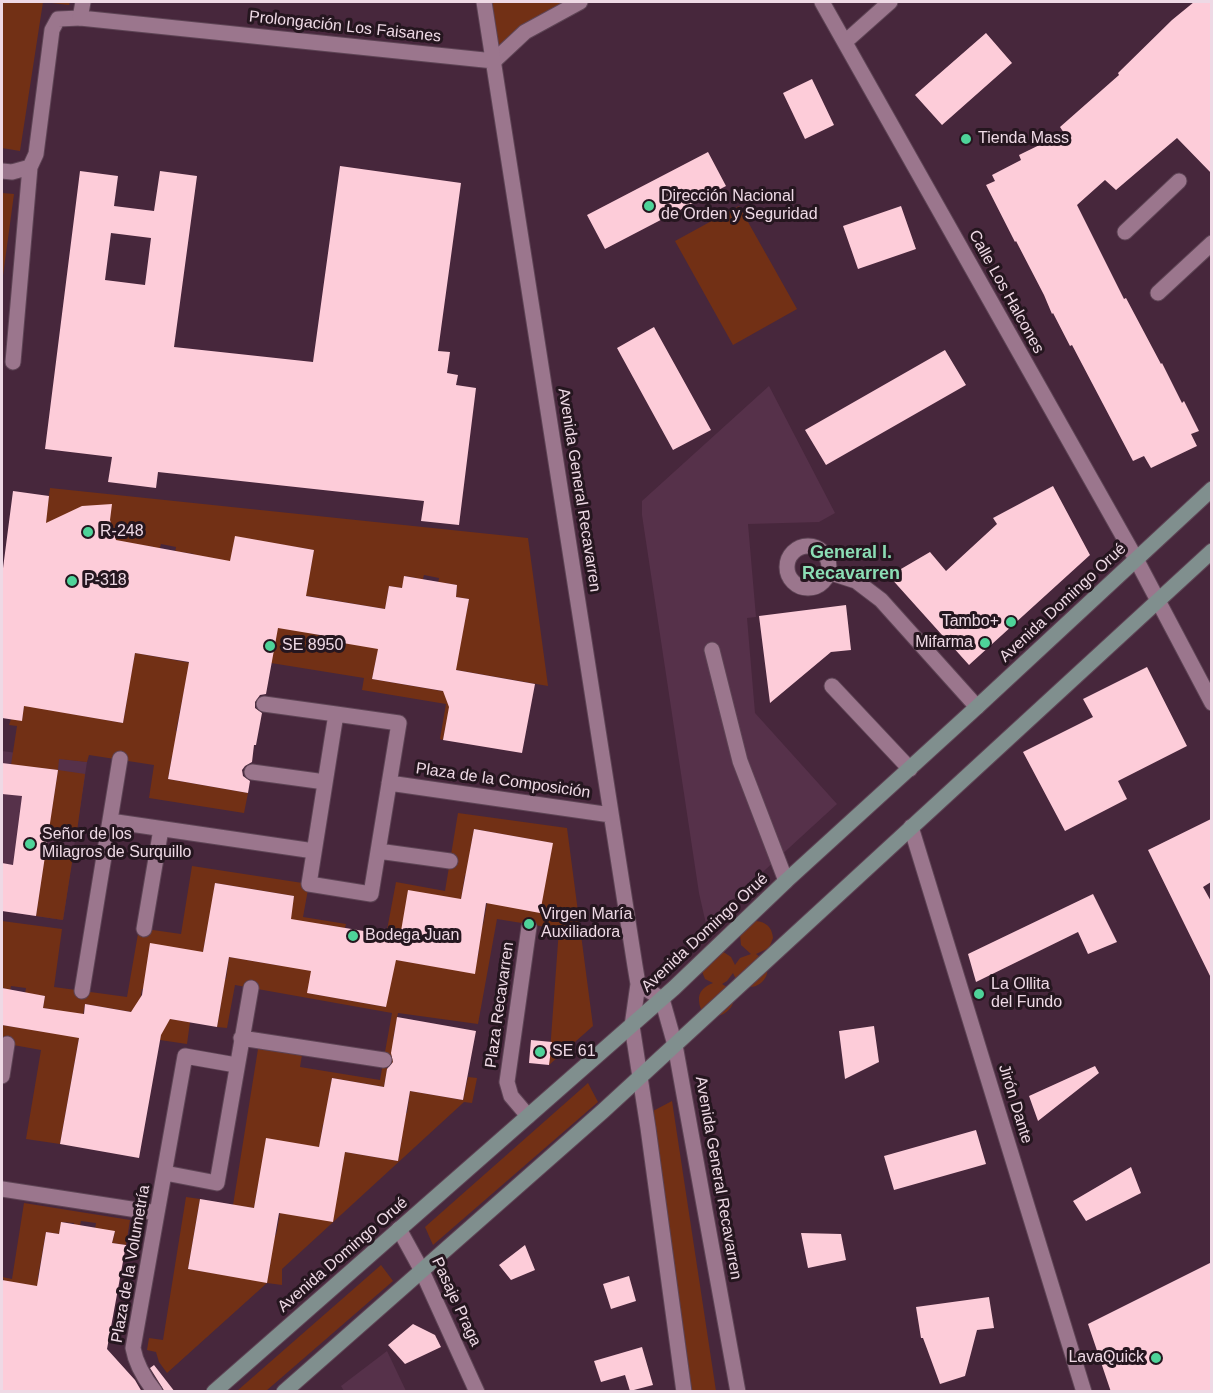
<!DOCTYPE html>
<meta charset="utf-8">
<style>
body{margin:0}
#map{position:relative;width:1213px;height:1393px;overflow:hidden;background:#47273c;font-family:Helvetica,sans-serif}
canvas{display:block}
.frame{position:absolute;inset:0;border:3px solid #eed9e5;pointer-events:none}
</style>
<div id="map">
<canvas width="1213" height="1393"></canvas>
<div class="frame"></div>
</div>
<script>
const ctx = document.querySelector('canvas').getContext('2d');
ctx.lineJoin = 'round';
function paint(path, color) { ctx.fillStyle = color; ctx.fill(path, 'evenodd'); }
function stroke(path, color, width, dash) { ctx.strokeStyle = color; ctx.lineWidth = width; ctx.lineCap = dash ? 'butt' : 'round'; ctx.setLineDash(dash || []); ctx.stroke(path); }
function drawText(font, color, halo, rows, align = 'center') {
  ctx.font = font + ' Helvetica,sans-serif'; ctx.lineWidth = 6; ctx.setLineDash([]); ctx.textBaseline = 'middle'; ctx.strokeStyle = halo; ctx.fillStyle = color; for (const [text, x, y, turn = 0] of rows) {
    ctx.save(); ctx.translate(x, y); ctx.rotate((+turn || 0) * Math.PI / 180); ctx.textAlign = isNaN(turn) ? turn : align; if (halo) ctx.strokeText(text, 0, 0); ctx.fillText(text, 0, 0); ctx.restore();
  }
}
const built = new Path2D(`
 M769,386L835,513L819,522L748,524L756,617L747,618L755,713L837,804L706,924L699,893L642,515V501Z
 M2,751L87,762L63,920L2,911Z
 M387,1351L406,1391H344L341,1386Z`);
const green = new Path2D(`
 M2,2H70L69,5L43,2L20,151L2,148Z
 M491,2H580L494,61Z
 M2,193L14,194L2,283Z
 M739,206L797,309L733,345L675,241Z
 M50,488L528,538L548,686L445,668L450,643L460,645L469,599L456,597L457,585L445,583L443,590L437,589L439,578L424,575L421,586L416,585L417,578L405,576L402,588L389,586L385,609L296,594L299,570L310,572L314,550L235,537L231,558L244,561L240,584L227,582L222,606L315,622L313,634L326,636L327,629L333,630L331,641L346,644L349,632L354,633V641L365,643L369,630L395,634L390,657L377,655L372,679L465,695L461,719L448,716L443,740L440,739L446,704L362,690L364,678L271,663L273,653L183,637L187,613L198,614L205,569L192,566L194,554L181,552L180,559L174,558L176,547L161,544L158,555H153L154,547L141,545L139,558L126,556L118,601L132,603L127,627L113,625L109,648L56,639L52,661L65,664L61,688L48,686L44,709L123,723L127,700L117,698L121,674L131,675L135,653L202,665L198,688L185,686L176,731L190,734L185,758L172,756L168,779L248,793L244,813L149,798L154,765L89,755L87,762L59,759L58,770L85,774L77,831L49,827L58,770L11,765L17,726L9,725L11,719L22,720L24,705L13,703V698L21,699L28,647L21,645L22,639L33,640L35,626L24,624V619H32L39,567L32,566L33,560L44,561L46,546L35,544V539H43Z
 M458,813L567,828L593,1026L549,1065L559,929L497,919L478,1024L398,1013L393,1039L402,1065L388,1063L384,1087L332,1078L328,1100L341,1102L337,1126L323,1124L319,1148L271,1187L258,1185L254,1208L233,1205L258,1049L302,1055L300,1067L380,1080L392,1013L235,985L227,1028L217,1027L221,1004L215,978L226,979L229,957L282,966L294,896L215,883L212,904L221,931L207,929L203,952L156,992L142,989L138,1013L85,1004L60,1144L26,1139L41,1050L2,1043V1025L52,1033L56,1010L43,1008L45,996L32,994L30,1001L24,1000L26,988L11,986L9,997L3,996L5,988H2V921L62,929L54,987L127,997L139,928L181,934L192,866L309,884L303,917L346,924L345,928L320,924L308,993L386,1007L385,958L474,973L479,951L473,924L483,925L487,903L549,864L552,843L474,829L470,851L483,854L479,877L465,875L461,899L413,940L373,933V929L387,930L396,882L445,891Z
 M46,846L74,850L63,920L36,916Z
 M756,921C766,922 772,927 773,938L769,948L756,954C787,973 746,1006 733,973L727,981L722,984C757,1004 702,1036 699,1001C698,991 705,986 713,983L705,979L701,969L722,951L731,957L735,965L740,958L751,954L741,945L740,934L750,922Z
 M164,1018L190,1022L187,1044L160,1040Z
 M468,1077L477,1078L472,1103L464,1102L282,1269V1285L267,1283L167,1373L159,1362L156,1352L147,1350L149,1338L163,1340L186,1197L200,1199L188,1269L267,1282L271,1260L261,1257L265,1233L276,1235L280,1213L345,1152L398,1161L402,1138L392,1136L396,1112L407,1113L410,1091L463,1100Z
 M588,1083L598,1102L433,1245L425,1227Z
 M672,1101L716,1391H692L653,1111Z
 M24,1203L130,1220L126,1245L112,1243L115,1232L94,1235L96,1223L81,1221L79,1232L73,1231L74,1223L62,1222L59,1234L46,1232L38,1277L47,1304L2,1291L4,1280L2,1277L12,1279Z
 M381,1265L393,1281L266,1391H237Z`);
const building = new Path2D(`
 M1194,2H1212V174L1177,138L1116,190L1105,180L1077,205L1124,299L1126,298L1161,364L1162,363L1182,403L1184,401L1199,431L1191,434L1197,446L1151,468L1144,456L1133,461L1072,345L1070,346L1053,313L1052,314L1044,295L1016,241L1015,242L986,185L995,181L992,175L1021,160L1019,155L1064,133L1060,127L1119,75L1118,73L1172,20Z
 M986,33L1012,63L942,125L915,95Z
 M812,79L834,125L805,139L783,93Z
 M708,152L726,186L605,249L587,215Z
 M340,166L461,183L438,351L450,352L447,373L458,375L456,385L476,388L459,525L421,521L424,501L158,472L156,488L108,482L112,457L45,449L80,171L118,176L114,206L154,211L160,171L197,176L174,347L313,362ZM111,233L151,238L145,285L105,280Z
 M901,206L916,249L858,269L843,226Z
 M654,327L711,430L673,450L617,348Z
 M945,350L966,385L826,465L805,430Z
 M1053,486L1090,555L969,665L889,576L930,552L946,571L997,524L993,518Z
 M13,491L49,496L46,523L82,506L112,504L110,520L116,540L230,561L235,536L314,550L306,596L385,609L389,586L402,588L404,576L457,585L456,597L469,599L456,670L535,684L522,753L443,740L449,707L443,691L372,679L378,649L331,641L332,637L278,628L266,694L260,695L255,702V708L262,713L256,745H254L252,762L245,766L242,770L243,776L250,781L248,793L168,779L189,662L135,653L123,723L24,706L22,721L2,718V576Z
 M846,605L851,650L831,652L770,703L759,616Z
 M1147,667L1187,746L1118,781L1127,799L1065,831L1023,752L1093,717L1083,699Z
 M2,763L58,770L36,916L2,911V863L13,865L22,796L2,794Z
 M1211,819V882L1203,887L1212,903V980L1148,850Z
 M474,829L553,843L540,913L486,903L475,974L396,960L386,1007L307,993L311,971L229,957L217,1027L170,1019L161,1035L139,1158L60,1144L79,1038L2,1025V988L45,996L43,1008L84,1014L85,1004L131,1012L142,995L150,943L203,952L215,883L294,896L291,919L400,937L408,890L461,899Z
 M1093,894L1117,942L1088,954L1078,932L976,982L968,954Z
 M397,1017L476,1031L463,1100L410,1091L398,1161L345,1152L333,1222L279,1213L267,1283L188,1269L200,1199L254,1208L266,1138L319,1147L332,1078L384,1087L387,1069L393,1062L391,1053Z
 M874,1026L879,1062L845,1079L839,1031Z
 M531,1040L552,1042L549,1065L529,1063Z
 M1095,1066L1099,1073L1038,1121L1029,1096Z
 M976,1130L986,1164L894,1190L884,1156Z
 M1131,1167L1141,1193L1086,1221L1073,1201Z
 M61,1222L115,1231L112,1243L126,1245L107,1349L135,1380L142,1392H2V1280L37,1286L46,1232L59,1234Z
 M801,1233L841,1234L846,1260L808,1268Z
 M525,1245L535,1270L511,1280L499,1265Z
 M1212,1262V1392H1111L1088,1324Z
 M629,1276L636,1301L611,1309L603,1284Z
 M989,1297L994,1328L977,1330L965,1376L940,1384L923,1338H921L916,1307Z
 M413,1324L435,1335L441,1347L405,1364L388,1345Z
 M642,1347L653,1385L630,1391L625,1375L601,1382L594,1361Z
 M154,1365L175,1392H165L150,1368Z`);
const service = new Path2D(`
 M1125,232L1179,181
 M1158,293L1212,243
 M712,650L740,761L786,881
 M832,686L910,769`);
const pedestrian = new Path2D(`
 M494,61L525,32L580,2
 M2,171L12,172L30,167
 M13,362L30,167L36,154L52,30L58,19L80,18`);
const minor = new Path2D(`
 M83,2L80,18L494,61
 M484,2L635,966L638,984L632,1026
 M822,2L1136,559L1212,703
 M845,42L890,2
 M787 567a21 21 0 1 1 42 0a21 21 0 1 1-42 0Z
 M828,572L856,581L881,600L977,707
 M264,704L336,714
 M336,714L399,723L371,894L309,884Z
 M252,772L325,782
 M389,783L611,815
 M110,821L314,851
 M911,827L1084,1392
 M378,851L450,861
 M144,929L161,829
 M638,984L662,999
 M82,991L120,759
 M241,1038L384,1060
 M2,1076L7,1044
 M528,1116L511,1096L507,1082L529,927
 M165,1173L217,1183L251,988
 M2,1189L157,1213
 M399,1229L422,1271L477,1392
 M155,1392C144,1378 136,1365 133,1348L185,1056L236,1065`);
const tertiary = new Path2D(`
 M662,999L675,1045L738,1392
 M632,1026L648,1128L684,1392`);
const secondary = new Path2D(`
 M214,1392L674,988L786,881L977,707L1212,489
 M284,1392L603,1111L1212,551`);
const markers = [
 [966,139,6,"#4ed399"],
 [649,206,6,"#4ed399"],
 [88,532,6,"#4ed399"],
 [72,581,6,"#4ed399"],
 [1011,622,6,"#4ed399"],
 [985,643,6,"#4ed399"],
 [270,646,6,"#4ed399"],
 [30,844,6,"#4ed399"],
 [529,924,6,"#4ed399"],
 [353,936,6,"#4ed399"],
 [979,994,6,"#4ed399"],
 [540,1052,6,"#4ed399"],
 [1156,1358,6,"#4ed399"]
];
const streetNames = [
 ["Prolongación Los Faisanes",345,27,6],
 ["Calle Los Halcones",1006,292,61],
 ["Avenida General Recavarren",579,490,81],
 ["Avenida Domingo Orué",1063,603,-43],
 ["Plaza de la Composición",503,781,8],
 ["Avenida Domingo Orué",705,933,-43],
 ["Plaza Recavarren",500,1005,-82],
 ["Jirón Dante",1015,1104,73],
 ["Avenida General Recavarren",718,1178,80],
 ["Avenida Domingo Orué",343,1255,-41],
 ["Plaza de la Volumetría",131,1264,-80],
 ["Pasaje Praga",456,1302,65]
];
const poiNames = [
 ["Tienda Mass",978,139],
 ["Dirección Nacional",661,197],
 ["de Orden y Seguridad",661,215],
 ["R-248",100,532],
 ["P-318",84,581],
 ["Tambo+",999,622,"right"],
 ["Mifarma",973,643,"right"],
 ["SE 8950",282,646],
 ["Señor de los",42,835],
 ["Milagros de Surquillo",42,853],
 ["Virgen María",541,915],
 ["Auxiliadora",541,933],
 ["Bodega Juan",365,936],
 ["La Ollita",991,985],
 ["del Fundo",991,1003],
 ["SE 61",552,1052],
 ["LavaQuick",1144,1358,"right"]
];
const neighbourhoodNames = [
 ["General I.",851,553],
 ["Recavarren",851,574]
];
paint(built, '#56314a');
paint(green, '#723015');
paint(building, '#fdccd9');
stroke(service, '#5e4455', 17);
stroke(pedestrian, '#5e4455', 17);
stroke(minor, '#5e4455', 17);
stroke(tertiary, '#5e4455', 17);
stroke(secondary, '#5e4455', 17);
stroke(service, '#9b768d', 15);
stroke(pedestrian, '#9b768d', 15);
stroke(minor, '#9b768d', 15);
stroke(tertiary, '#9b768d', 15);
stroke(secondary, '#808f8e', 15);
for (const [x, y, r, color] of markers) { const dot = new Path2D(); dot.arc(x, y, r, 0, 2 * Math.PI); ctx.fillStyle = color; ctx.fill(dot); stroke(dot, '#25161f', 2); }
drawText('16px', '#eed9e5', '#25161f', streetNames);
drawText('16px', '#eed9e5', '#25161f', poiNames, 'left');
drawText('bold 18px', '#8bddb4', '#25161f', neighbourhoodNames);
</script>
